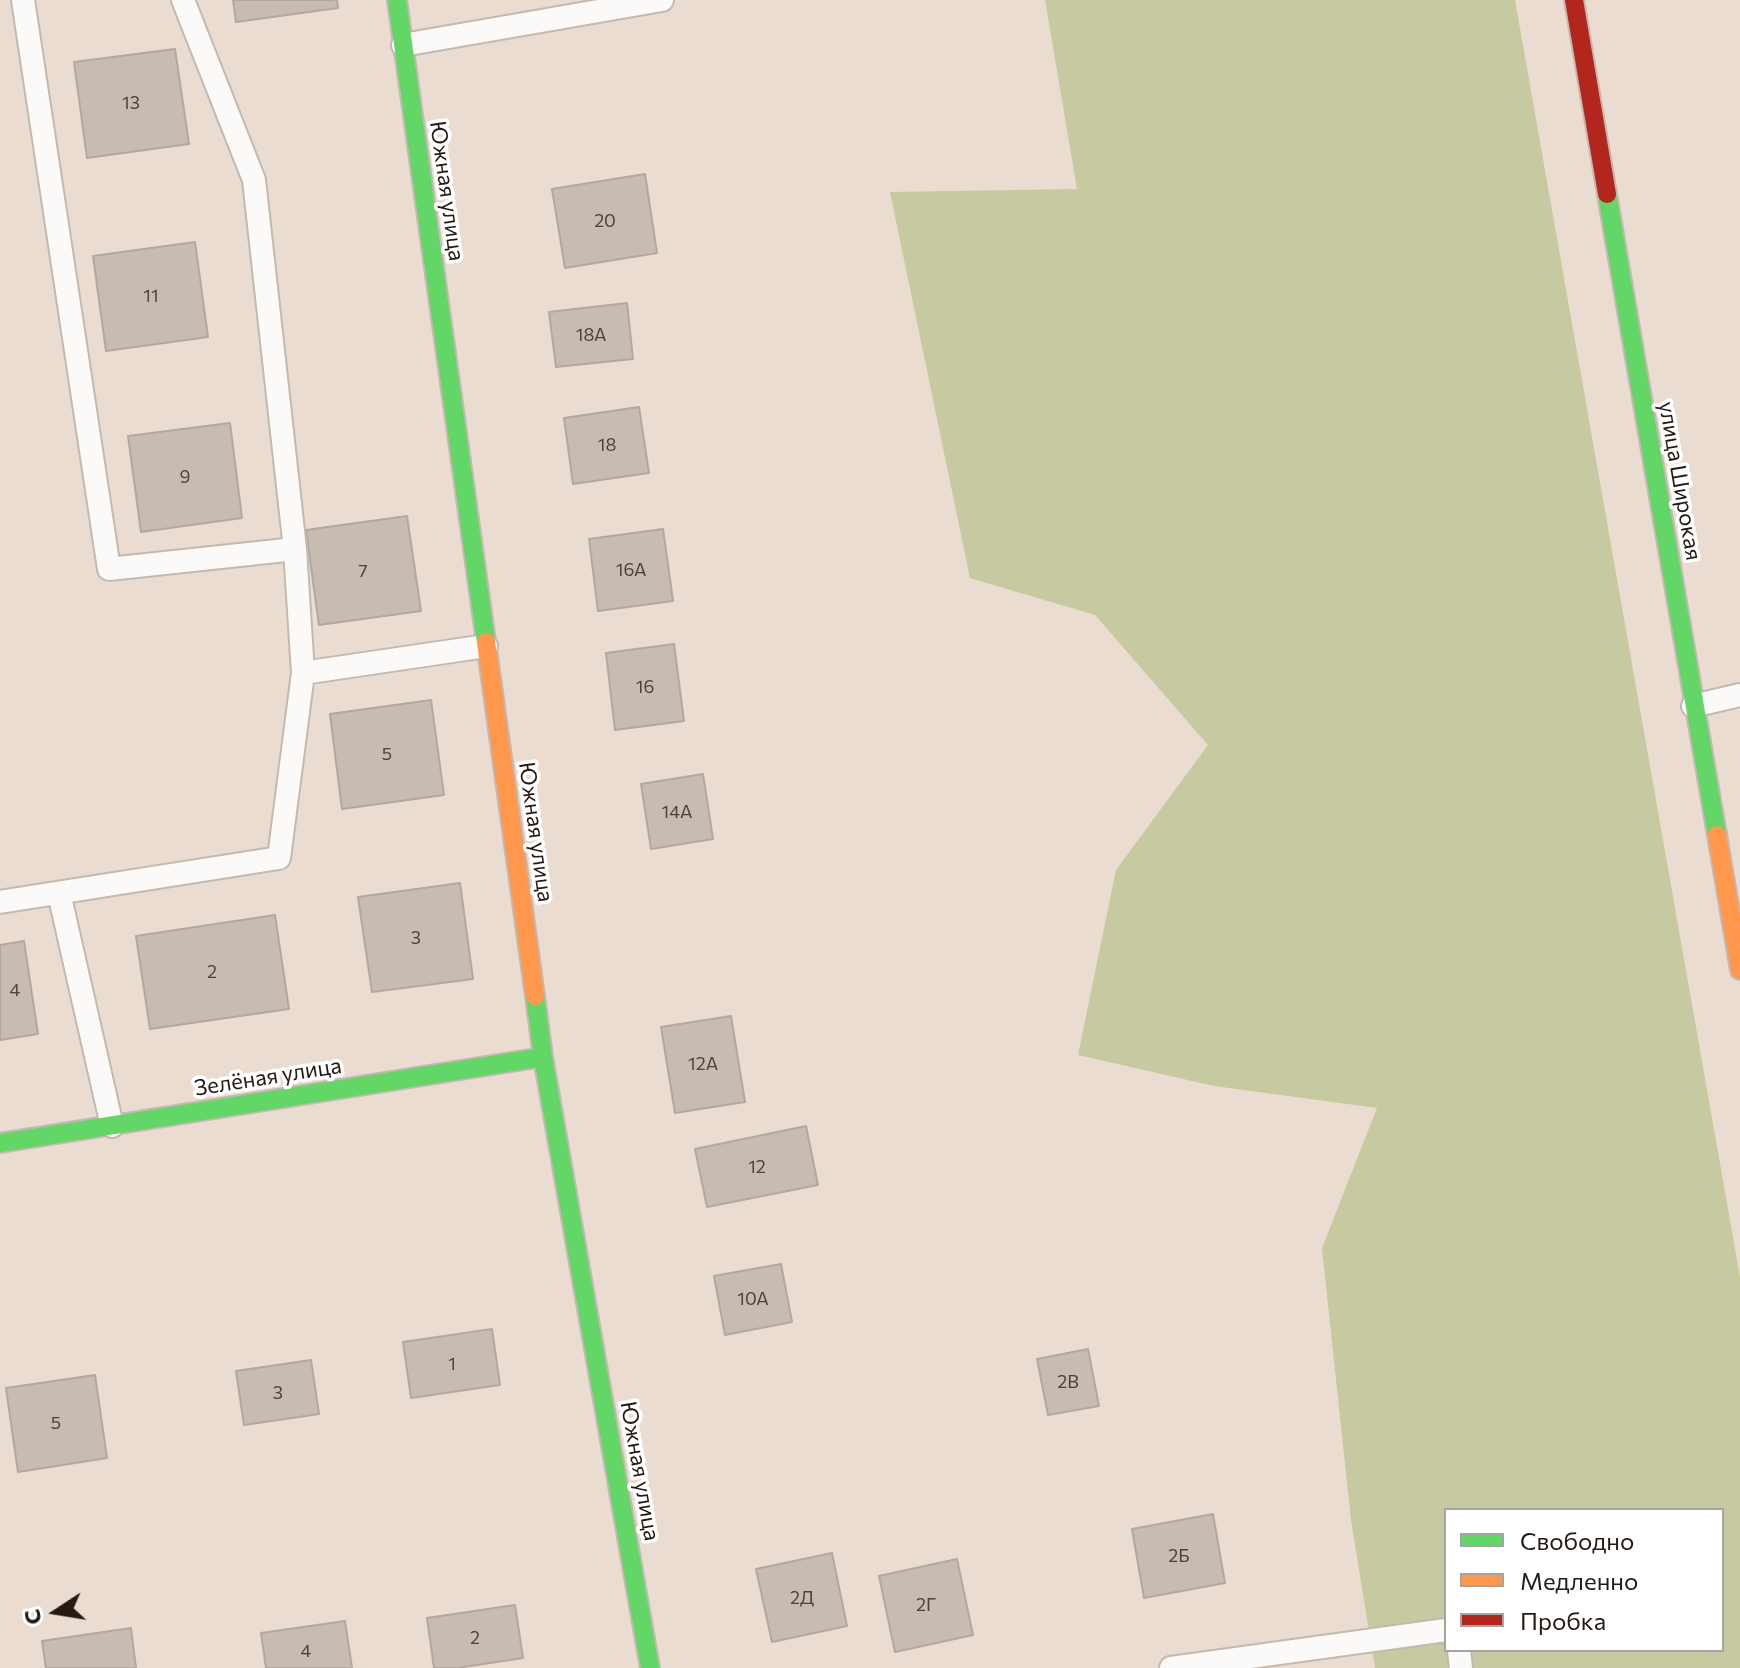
<!DOCTYPE html>
<meta charset="utf-8">
<style>
body{margin:0}
#map{position:relative;width:1740px;height:1668px;overflow:hidden;background:#eadcd0;font-family:Commissioner,sans-serif}
canvas{display:block}
.legend{position:absolute;left:1444px;top:1508px;width:280px;height:144px;box-sizing:border-box;background:#fff;border:2px solid #a7a3a1;margin:0;padding:10px 14px;list-style:none;font-size:24px;color:#231a13}
.legend li{display:flex;align-items:center;gap:16px;height:40px}
.legend b{width:40px;border:2px solid #a7a3a1}
.north{position:absolute;left:16px;top:1572px;width:80px;height:80px;-webkit-text-stroke:6px #fff;paint-order:stroke;rotate:258deg;font-size:22px;font-weight:700;line-height:32px;text-align:center;color:#231a13}
.north::after{content:'';display:block;margin:auto;width:28px;height:36px;background:#231a13;clip-path:polygon(50% 0,100% 100%,50% 72%,0 100%)}
</style>
<div id="map">
<canvas width="1740" height="1668"></canvas>
<ul class="legend">
<li><b style="height:10px;background:#63d668"></b>Свободно</li>
<li><b style="height:10px;background:#ff974d"></b>Медленно</li>
<li><b style="height:10px;background:#b3261e"></b>Пробка</li>
</ul>
<div class="north">С</div>
</div>
<script>
const ctx = document.querySelector('canvas').getContext('2d');
ctx.lineJoin = 'round';
function paint(path, color) { ctx.fillStyle = color; ctx.fill(path, 'evenodd'); }
function stroke(path, color, width, dash) { ctx.strokeStyle = color; ctx.lineWidth = width; ctx.lineCap = dash ? 'butt' : 'round'; ctx.setLineDash(dash || []); ctx.stroke(path); }
function drawText(font, color, halo, rows, align = 'center') {
  ctx.font = font + ' Commissioner,sans-serif'; ctx.lineWidth = 7; ctx.setLineDash([]); ctx.textBaseline = 'middle'; ctx.strokeStyle = halo; ctx.fillStyle = color; for (const [text, x, y, turn = 0] of rows) {
    ctx.save(); ctx.translate(x, y); ctx.rotate((+turn || 0) * Math.PI / 180); ctx.textAlign = isNaN(turn) ? turn : align; if (halo) ctx.strokeText(text, 0, 0); ctx.fillText(text, 0, 0); ctx.restore();
  }
}
const green = new Path2D(`
 M1045,0H1515L1740,1277V1668H1375L1351,1520L1322,1248L1377,1108L1214,1086L1078,1055L1116,870L1208,745L1095,615L970,578L890,192L1077,189ZM1446,1510H1722V1650H1446Z`);
const building = new Path2D(`
 M233,0H337L338,8L236,22Z
 M175,49L189,144L87,158L74,62Z
 M645,174L657,253L565,268L552,189Z
 M195,242L208,337L106,351L93,256Z
 M627,303L633,359L556,367L549,312Z
 M639,407L649,473L573,484L564,418Z
 M230,423L242,518L141,532L128,436Z
 M407,516L421,611L319,625L306,530Z
 M663,529L673,601L598,611L589,539Z
 M674,644L684,721L615,730L606,653Z
 M431,700L444,795L342,809L330,714Z
 M703,774L713,839L651,849L641,784Z
 M460,883L473,979L372,992L358,897Z
 M275,915L289,1009L150,1029L136,936Z
 M24,941L38,1034L0,1040V945Z
 M731,1016L745,1102L675,1113L661,1027Z
 M806,1126L818,1185L707,1207L695,1149Z
 M781,1264L792,1322L725,1335L714,1276Z
 M492,1329L500,1385L411,1398L403,1342Z
 M1088,1349L1099,1406L1048,1415L1037,1359Z
 M311,1360L319,1414L244,1425L236,1371Z
 M95,1375L107,1458L18,1472L6,1388Z
 M1213,1514L1225,1583L1144,1598L1132,1529Z
 M832,1553L847,1626L772,1642L756,1569Z
 M957,1559L973,1635L895,1652L879,1576Z
 M515,1605L523,1658L457,1668H434L427,1618Z
 M345,1621L352,1668H266L261,1633Z
 M131,1628L136,1668H46L42,1641Z`);
const lane = new Path2D(`
 M23,0L109,569L295,549
 M183,0L254,180L295,549L303,673
 M403,45L662,0
 M1693,706L1740,695
 M59,893L112,1126
 M0,902L279,858L303,673L486,646
 M1459,1650L1461,1668
 M1171,1668L1446,1630`);
const fast = new Path2D(`
 M397,0L486,642
 M1607,194L1717,835
 M535,996L543,1057L650,1668
 M0,1143L543,1057`);
const slow = new Path2D(`
 M486,642L535,996
 M1717,835L1740,970`);
const jam = new Path2D(`
 M1574,0L1607,194`);
const numberNames = [
 ["13",131,103],
 ["20",605,221],
 ["11",151,296],
 ["18А",591,335],
 ["18",607,445],
 ["9",185,477],
 ["16А",631,570],
 ["7",363,571],
 ["16",645,687],
 ["5",387,754],
 ["14А",677,812],
 ["3",416,938],
 ["2",212,972],
 ["4",15,990],
 ["12А",703,1064],
 ["12",757,1167],
 ["10А",753,1299],
 ["1",452,1364],
 ["2В",1068,1382],
 ["3",278,1393],
 ["5",56,1423],
 ["2Б",1179,1556],
 ["2Д",802,1598],
 ["2Г",926,1605],
 ["2",475,1638],
 ["4",306,1651]
];
const streetNames = [
 ["Южная улица",447,191,82],
 ["улица Широкая",1680,481,80],
 ["Южная улица",536,832,82],
 ["Зелёная улица",268,1077,-9],
 ["Южная улица",640,1471,80]
];
paint(green, '#c7c9a0');
paint(building, '#c7bcb2');
stroke(building, '#b2a89f', 2);
stroke(lane, '#c4b9b0', 26);
stroke(fast, '#c4b9b0', 22);
stroke(slow, '#c4b9b0', 22);
stroke(jam, '#c4b9b0', 22);
stroke(lane, '#fcfaf8', 22);
stroke(fast, '#63d668', 18);
stroke(slow, '#ff974d', 18);
stroke(jam, '#b3261e', 18);
drawText('18px', '#4c423b', null, numberNames);
drawText('22px', '#231a13', '#fff', streetNames);
</script>
